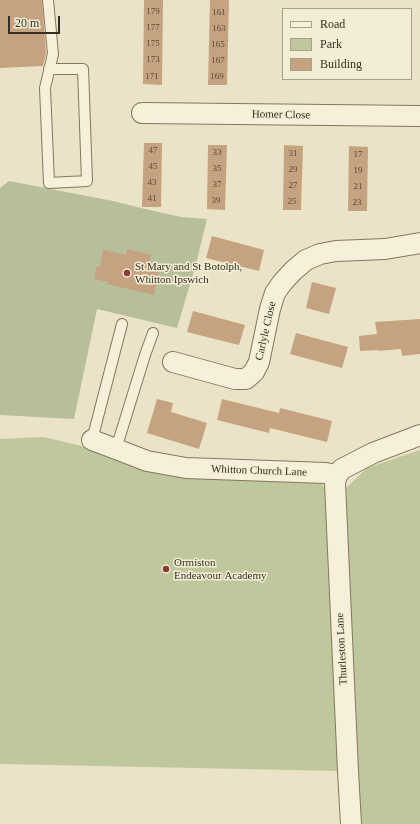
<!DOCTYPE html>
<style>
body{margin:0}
#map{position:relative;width:420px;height:824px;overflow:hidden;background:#ebe3c7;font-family:Georgia,serif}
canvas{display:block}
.legend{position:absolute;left:282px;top:8px;width:130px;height:72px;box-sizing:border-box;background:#f3edd6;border:1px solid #a7a08d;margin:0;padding:5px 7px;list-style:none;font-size:12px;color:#362d20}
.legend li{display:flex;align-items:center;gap:8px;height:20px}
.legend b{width:20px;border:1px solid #a7a08d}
.scale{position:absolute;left:8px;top:16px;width:52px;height:18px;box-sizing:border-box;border:2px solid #362d20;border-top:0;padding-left:5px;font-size:12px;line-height:14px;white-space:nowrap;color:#362d20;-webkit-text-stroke:3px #f3edd6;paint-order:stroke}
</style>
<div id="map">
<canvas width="420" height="824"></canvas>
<ul class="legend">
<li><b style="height:5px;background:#f6f0da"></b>Road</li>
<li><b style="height:11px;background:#bfc89c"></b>Park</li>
<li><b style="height:11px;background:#c5a380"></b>Building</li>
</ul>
<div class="scale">20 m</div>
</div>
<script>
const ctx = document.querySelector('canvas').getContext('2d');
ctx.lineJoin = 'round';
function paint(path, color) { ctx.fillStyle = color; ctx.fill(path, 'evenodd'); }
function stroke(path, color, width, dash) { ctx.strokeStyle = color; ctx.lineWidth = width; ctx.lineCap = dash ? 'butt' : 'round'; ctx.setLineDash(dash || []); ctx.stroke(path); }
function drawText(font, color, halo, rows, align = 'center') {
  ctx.font = font + ' Georgia,serif'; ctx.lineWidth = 3; ctx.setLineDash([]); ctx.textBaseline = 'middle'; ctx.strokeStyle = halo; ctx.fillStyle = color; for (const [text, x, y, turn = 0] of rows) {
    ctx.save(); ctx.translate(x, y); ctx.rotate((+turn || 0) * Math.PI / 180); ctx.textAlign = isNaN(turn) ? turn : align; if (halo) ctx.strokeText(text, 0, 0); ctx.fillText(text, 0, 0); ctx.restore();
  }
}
const green = new Path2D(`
 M43,437L74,444L106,452L317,479L329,491L340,771L0,764V439Z
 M420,450V824H361L356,764L346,488L367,468Z`);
const cemetery = new Path2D(`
 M9,181L113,201L145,209L181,217L207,219L196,264L177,328L97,309L74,419L0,415V188Z`);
const building = new Path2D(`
 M0,0H42L46,54L43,66L0,68Z
 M144,0H163L162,85L143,84Z
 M210,0H229L227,85H208Z
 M144,143H162L161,207H142Z
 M208,145H227L225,210L207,209Z
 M284,145L303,146L301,210H283Z
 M349,146L368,147L367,211H348Z
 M212,236L264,250L259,271L206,258Z
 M127,249L151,255L149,263L160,266L154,295L107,284L108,282L94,279L97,266H100L103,250L126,255Z
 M312,282L336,288L329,314L306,308Z
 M193,311L245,325L239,345L187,332Z
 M420,319V354L402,356L401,349L378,351V350L360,351L359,336L377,334L375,322Z
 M296,333L348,347L342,368L290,354Z
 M157,399L173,403L171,412L207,423L199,449L147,433Z
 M222,399L279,413L280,408L332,421L327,442L270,428L269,433L217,420Z`);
const service = new Path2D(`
 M48,0L53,54L45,88L49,183L87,181L83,69H49
 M92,440L122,324
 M116,449L145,355L153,333`);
const minor = new Path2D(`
 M142,113L420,116
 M173,362L235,379H246L254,372L259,362L270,309L275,293L282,283L293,271L306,260L320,254L336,251L385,249L420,243
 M92,440L116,449L147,461L186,468L326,473L337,475
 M351,824L348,771L335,483L337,475L342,469L373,453L420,435`);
const markers = [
 [127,273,4,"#8f3a33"],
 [166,569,4,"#8f3a33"]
];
const numberNames = [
 ["179",153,12],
 ["161",219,13],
 ["177",153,28],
 ["163",219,29],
 ["175",153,44],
 ["165",218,45],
 ["173",153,60],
 ["167",218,61],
 ["171",152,77],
 ["169",217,77],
 ["47",153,151],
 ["33",217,153],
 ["31",293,154],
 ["17",358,155],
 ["45",153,167],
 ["35",217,169],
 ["29",293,170],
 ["19",358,171],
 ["43",152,183],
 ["37",217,185],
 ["27",293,186],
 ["21",358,187],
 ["41",152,199],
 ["39",216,201],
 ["25",292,202],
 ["23",357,203]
];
const streetNames = [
 ["Homer Close",281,115,1],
 ["Carlyle Close",266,331,-77],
 ["Whitton Church Lane",259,471,2],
 ["Thurleston Lane",342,649,-93]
];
const poiNames = [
 ["St Mary and St Botolph,",135,267],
 ["Whitton Ipswich",135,280],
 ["Ormiston",174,563],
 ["Endeavour Academy",174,576]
];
paint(green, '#bfc89c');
paint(cemetery, '#b7be9a');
paint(building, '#c5a380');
stroke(service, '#85765e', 12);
stroke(minor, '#85765e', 22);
stroke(service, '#f6f0da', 10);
stroke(minor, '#f6f0da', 20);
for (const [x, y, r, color] of markers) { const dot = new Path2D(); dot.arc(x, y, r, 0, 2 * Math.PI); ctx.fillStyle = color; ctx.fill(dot); stroke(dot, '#f3edd6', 1.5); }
drawText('9px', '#5a4a38', null, numberNames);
drawText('11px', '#362d20', '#f3edd6', streetNames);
drawText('11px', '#362d20', '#f3edd6', poiNames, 'left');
</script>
